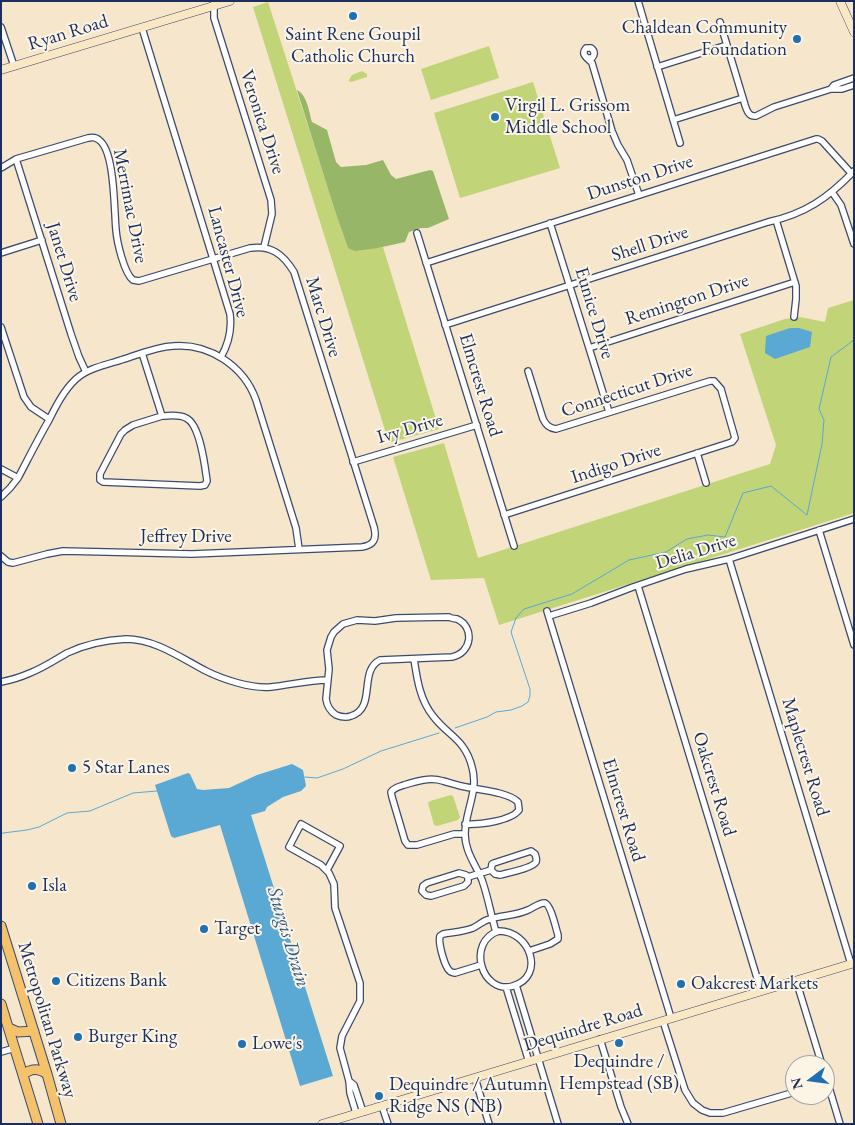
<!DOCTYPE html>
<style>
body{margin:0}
#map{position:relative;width:855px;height:1125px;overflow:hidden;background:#f5e6cc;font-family:"EB Garamond",serif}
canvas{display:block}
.frame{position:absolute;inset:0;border:2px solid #1b2f5e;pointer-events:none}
.north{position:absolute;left:785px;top:1055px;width:50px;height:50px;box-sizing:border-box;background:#fcf5e5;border:1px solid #a2a6af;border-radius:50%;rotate:255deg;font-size:14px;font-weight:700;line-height:20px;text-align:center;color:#1b2f5e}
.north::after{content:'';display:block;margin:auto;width:18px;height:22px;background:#1f6fb2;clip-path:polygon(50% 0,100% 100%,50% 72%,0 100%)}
</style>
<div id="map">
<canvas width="855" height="1125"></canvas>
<div class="frame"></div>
<div class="north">N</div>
</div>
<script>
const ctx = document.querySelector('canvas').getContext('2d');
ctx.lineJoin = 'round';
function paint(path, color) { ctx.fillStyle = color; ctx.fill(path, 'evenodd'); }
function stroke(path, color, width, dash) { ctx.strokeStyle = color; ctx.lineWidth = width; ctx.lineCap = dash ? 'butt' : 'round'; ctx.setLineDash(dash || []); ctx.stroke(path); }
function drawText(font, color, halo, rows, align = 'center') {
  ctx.font = font + ' "EB Garamond",serif'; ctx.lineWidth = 4; ctx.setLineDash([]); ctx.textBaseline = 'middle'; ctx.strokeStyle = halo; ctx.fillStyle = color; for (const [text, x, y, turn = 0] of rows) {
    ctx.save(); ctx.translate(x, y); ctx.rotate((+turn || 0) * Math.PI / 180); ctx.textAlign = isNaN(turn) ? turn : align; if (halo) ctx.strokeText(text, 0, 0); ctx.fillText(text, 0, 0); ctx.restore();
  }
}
const green = new Path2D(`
 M268,2L318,157L334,208L348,248H378L383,247L439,429L389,443L253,7Z
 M489,46L499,78L431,100L421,69Z
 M362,71L367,74V77L351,82L349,81V80L352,75Z
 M533,82L560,168L460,198L434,113Z
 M854,300V513L499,625L484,578L431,580L393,457L444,443L478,558L770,464L776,445L740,334L785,319L800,317L825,322L828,308Z
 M451,795L453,796L460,817L458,820L437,826L434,825L428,803L430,801Z`);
const forest = new Path2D(`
 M297,90C307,95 309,111 312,122L327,130L336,162L341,167L366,165L383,160L391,175L396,179L430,170L433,171L449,219L428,228H421L409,232L405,242L378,248L355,251L348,248L334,208Z`);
const water = new Path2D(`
 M790,328H799L812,332L810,347L775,359L765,353L766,336Z
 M292,764L303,770L306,786L301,791L283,797L267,807L265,811L251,815L333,1076L300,1086L220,825L174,838L171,836L155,785L188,773L190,774L197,789L203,790L229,788L257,775Z`);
const stream = new Path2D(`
 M455,728L487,717L496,712L511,710L522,706L528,702L530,696V689L511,632L516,618L524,609L572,594L629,560L666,552L687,539L708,535L725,537L743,493L771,486L807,515L822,444L824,420L819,409L831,357L854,340
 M305,777L317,778L343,769L381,751L439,733
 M1,834L3,833L27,830L39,827L67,813L90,811L133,793L157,791`);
const minor = new Path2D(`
 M214,1V18L271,200L272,214L264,247
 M638,1L680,143
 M720,22L745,105C747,111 749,117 756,116L774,107L831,89L834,85L854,78
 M1,27L14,66
 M142,28L230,314C232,330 229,343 221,357
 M587,58H592C595,55 595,51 591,48H586C580,55 588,58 592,63L612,131L618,145L627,160L639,195
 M657,67L727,45
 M831,89H842L854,85
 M673,120L743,98
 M16,159L71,334L79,357L86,372
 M1,168L16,159L88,138C92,137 96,137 99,140C115,151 114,210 116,230C117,242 124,273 133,280L139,281L250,248C271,245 283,254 294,272L374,527C377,539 374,545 362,547L192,554L63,551L47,554L13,563L8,562L1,556
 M832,192L841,205L854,244
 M776,220L796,286V299L794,317
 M550,223L609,412
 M417,233L514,546
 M1,253L42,240
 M426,263L816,139H818L822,141L851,173
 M445,325L768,222C805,214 828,198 854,171
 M1,327L24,397L31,407L49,419
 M589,348L795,282
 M142,353L162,416C170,416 178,414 186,418C200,424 205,466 207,481L205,485L200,486L103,482L100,480V474L121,434L125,430L133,425L162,416
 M697,453L706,483
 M353,462L477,425
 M1,469L18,478
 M1,497L10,488L18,478C28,459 38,439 49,420C56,406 64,390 76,379C88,368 106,365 121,360C138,355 155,347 173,346C209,343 244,366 256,400L296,528L299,549
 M504,515L732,442L735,438L721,389L714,381H710L556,429C549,428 546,425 543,419L528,371
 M819,530L854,645
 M729,559L851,964
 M638,586L761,991
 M547,611L671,1018
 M549,616L591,603L633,587L686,569L729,559L854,519
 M449,617C450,618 457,619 457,619C475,627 472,653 452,657L380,660C358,671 377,708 351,716C346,718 341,717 336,715C330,711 327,706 326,699L329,669L327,650L331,637L334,632L343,624L357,620L375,621L396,618Z
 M414,659C417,679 420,700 433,716C448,736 465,739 472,767C479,791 465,811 465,834C465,852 476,865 482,880C488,897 491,915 496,932
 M1,682C11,680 21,677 30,673C43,668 55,660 67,653C84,645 106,640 126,639C155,639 181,658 206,671C216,676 227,680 238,683C249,686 260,688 271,687C290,685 309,680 328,680
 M465,834H454L417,845H408L405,841L392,797L391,792C395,787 399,787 404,785C417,781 430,777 443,781C451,783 458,786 466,787C480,790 508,792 518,802L519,810C511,821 479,825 465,824
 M531,851L535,854C536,857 537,858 536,862C533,868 507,873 500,875L495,874L491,870L492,864L494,863Z
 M327,870L340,846L301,824L289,847L321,865L329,873L334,884L335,908L360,983V1001L342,1036L340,1048L349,1081L350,1093L356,1113
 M459,873L466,875L468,877V882L464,886L431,896L426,895L422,891L423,886L427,883Z
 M468,877L491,870
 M499,931C530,931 546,976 513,986C481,995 466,941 499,931Z
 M481,965L455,973C451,972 451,973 448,969C444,963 438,943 440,936L443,934C453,932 463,932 473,928C479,925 484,920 490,919C503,915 515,916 528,910C533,908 540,902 545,903C551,905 556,929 558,935V939L550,944L529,951
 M796,980L822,1065
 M516,985L558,1124
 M506,987L529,1062
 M663,1021L685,1090L693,1103L702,1110L710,1113H723L795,1092
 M600,1039L621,1107L628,1124
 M1,1052L15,1048
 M825,1074L840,1124
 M475,1078L489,1124
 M349,1081L354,1085L363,1112
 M382,1106L388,1124`);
const secondary = new Path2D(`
 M840,1L854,32
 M1,70L230,1
 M322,1124L854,963`);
const primary = new Path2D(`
 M1,926L47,1074L61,1124
 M1,1004L38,1124
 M9,1028L18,1032L34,1031
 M23,1075C31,1068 38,1068 47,1074`);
const markers = [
 [353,16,5,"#1f6fb2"],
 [797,39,5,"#1f6fb2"],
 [495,117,5,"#1f6fb2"],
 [72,768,5,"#1f6fb2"],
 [32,886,5,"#1f6fb2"],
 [204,929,5,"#1f6fb2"],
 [56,981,5,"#1f6fb2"],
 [681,984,5,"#1f6fb2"],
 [78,1037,5,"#1f6fb2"],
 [619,1043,5,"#1f6fb2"],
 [242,1044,5,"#1f6fb2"],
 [379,1096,5,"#1f6fb2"]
];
const poiNames = [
 ["Chaldean Community",787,28,"right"],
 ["Foundation",787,50,"right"],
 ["Saint Rene Goupil",353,35,"center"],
 ["Catholic Church",353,57,"center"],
 ["Virgil L. Grissom",505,106],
 ["Middle School",505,128],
 ["5 Star Lanes",82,768],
 ["Isla",42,886],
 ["Target",214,929],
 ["Citizens Bank",66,981],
 ["Oakcrest Markets",691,984],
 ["Burger King",88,1037],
 ["Lowe's",252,1044],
 ["Dequindre /",619,1062,"center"],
 ["Hempstead (SB)",619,1084,"center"],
 ["Dequindre / Autumn",389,1085],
 ["Ridge NS (NB)",389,1107]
];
const streetNames = [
 ["Ryan Road",68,33,-17],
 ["Veronica Drive",262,122,72],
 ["Dunston Drive",640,178,-18],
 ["Merrimac Drive",130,206,79],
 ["Shell Drive",650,244,-18],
 ["Janet Drive",64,262,73],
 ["Lancaster Drive",228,262,75],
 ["Remington Drive",687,300,-18],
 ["Eunice Drive",594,313,73],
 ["Marc Drive",323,317,73],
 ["Elmcrest Road",480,385,73],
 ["Connecticut Drive",627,391,-18],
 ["Ivy Drive",410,429,-16],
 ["Indigo Drive",616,464,-18],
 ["Jeffrey Drive",186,537],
 ["Delia Drive",696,552,-17],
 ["Maplecrest Road",805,757,73],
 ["Oakcrest Road",714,784,73],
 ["Elmcrest Road",623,810,73],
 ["Metropolitan Parkway",47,1020,73],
 ["Dequindre Road",583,1028,-17]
];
const waterNames = [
 ["Sturgis Drain",288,937,73]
];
paint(green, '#c1d477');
paint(forest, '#98b668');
paint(water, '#5aa8d4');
stroke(stream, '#5aa8d4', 1);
stroke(minor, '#3c4a6e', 8);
stroke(secondary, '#3c4a6e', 9);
stroke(primary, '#3c4a6e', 11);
stroke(minor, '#fff', 5.5);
stroke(secondary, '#fae7c3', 8);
stroke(primary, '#f3c26a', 9);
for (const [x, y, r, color] of markers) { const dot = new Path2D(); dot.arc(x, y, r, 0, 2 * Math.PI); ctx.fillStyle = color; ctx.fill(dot); stroke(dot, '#fcf5e5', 2); }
drawText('19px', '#1b2f5e', '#fcf5e5', poiNames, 'left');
drawText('19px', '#1b2f5e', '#fcf5e5', streetNames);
drawText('italic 20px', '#315987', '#fcf5e5', waterNames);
</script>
